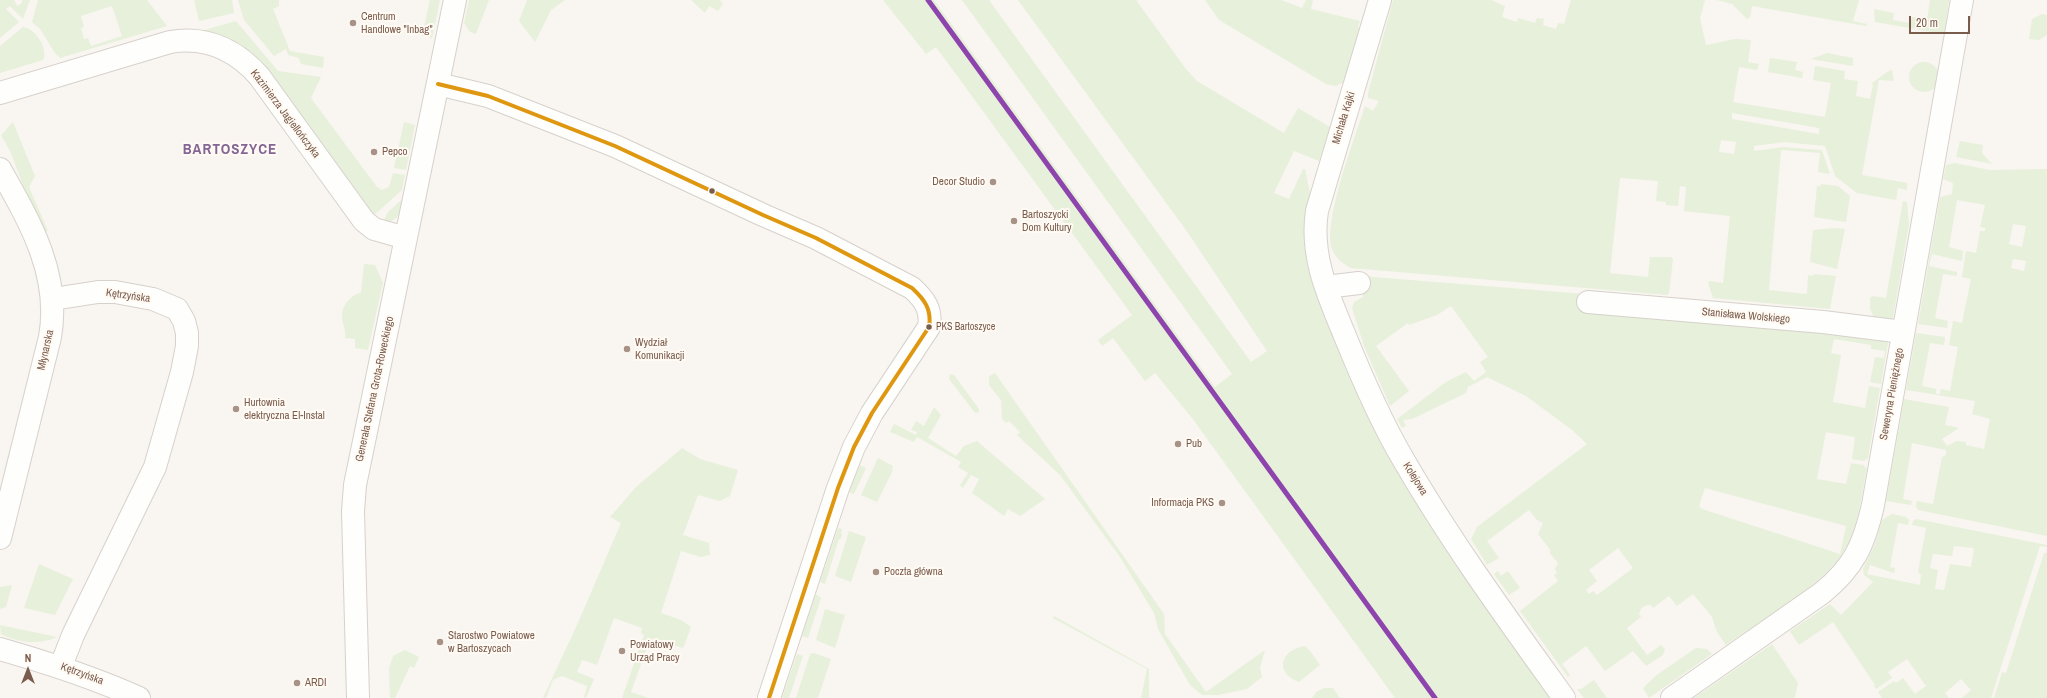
<!DOCTYPE html>
<meta charset="utf-8">
<style>
body{margin:0}
#map{position:relative;width:2047px;height:698px;overflow:hidden;background:#f9f5f0;font-family:"Archivo Narrow",sans-serif}
canvas{display:block}
.north{position:absolute;left:8px;top:650px;width:40px;height:40px;-webkit-text-stroke:3px #fffaf3;paint-order:stroke;rotate:0deg;font-size:11px;font-weight:700;line-height:16px;text-align:center;color:#7a5c4d}
.north::after{content:'';display:block;margin:auto;width:14px;height:18px;background:#7a5c4d;clip-path:polygon(50% 0,100% 100%,50% 72%,0 100%)}
.scale{position:absolute;left:1909px;top:16px;width:61px;height:18px;box-sizing:border-box;border:2px solid #7a5c4d;border-top:0;padding-left:5px;font-size:12px;line-height:14px;white-space:nowrap;color:#7a5c4d;-webkit-text-stroke:3px #fffaf3;paint-order:stroke}
</style>
<div id="map">
<canvas width="2047" height="698"></canvas>
<div class="north">N</div>
<div class="scale">20 m</div>
</div>
<script>
const ctx = document.querySelector('canvas').getContext('2d');
ctx.lineJoin = 'round';
function paint(path, color) { ctx.fillStyle = color; ctx.fill(path, 'evenodd'); }
function stroke(path, color, width, dash) { ctx.strokeStyle = color; ctx.lineWidth = width; ctx.lineCap = dash ? 'butt' : 'round'; ctx.setLineDash(dash || []); ctx.stroke(path); }
function drawText(font, color, halo, rows, align = 'center') {
  ctx.font = font + ' "Archivo Narrow",sans-serif'; ctx.lineWidth = 4; ctx.setLineDash([]); ctx.textBaseline = 'middle'; ctx.strokeStyle = halo; ctx.fillStyle = color; for (const [text, x, y, turn = 0] of rows) {
    ctx.save(); ctx.translate(x, y); ctx.rotate((+turn || 0) * Math.PI / 180); ctx.textAlign = isNaN(turn) ? turn : align; if (halo) ctx.strokeText(text, 0, 0); ctx.fillText(text, 0, 0); ctx.restore();
  }
}
const green = new Path2D(`
 M0,0H14L17,6L22,3V0H30L23,19L10,6L6,9L19,22L0,38Z
 M38,0H147L167,26L60,58L55,53L40,29L32,22ZM112,6L122,36L91,46L88,38L84,39L81,28L84,27L81,16Z
 M194,0H232L234,13L199,21Z
 M238,0H279V6L273,9L290,51L324,57L323,68L301,64L299,58L288,55L286,49L274,56L244,20Z
 M430,0H440L432,38L422,36Z
 M469,0H489L476,34L470,32L464,23Z
 M527,0H565L551,10L535,42L519,21Z
 M691,0H721L720,2L723,3L718,11L709,6L705,13Z
 M883,0H934L1215,387L1232,374L962,0H989L1251,362L1267,351L1186,230L1018,0H1136L1186,69L1197,81L1284,133L1298,108L1330,127L1319,161L1294,151L1274,193L1289,199L1303,169H1305L1310,193L1304,229L1307,264L1318,298L1367,415L1394,465L1492,615L1550,698H1395L1192,418L1155,373L1145,381L1113,338L1102,346L1098,340L1132,315L936,47L926,54Z
 M1205,0H1281L1302,8L1306,0H1313L1311,9L1360,21L1358,27L1361,29L1346,81L1336,86L1326,84L1219,20Z
 M1393,0H1491L1505,6L1502,17L1517,22L1518,18L1535,23L1537,18L1544,19L1543,25L1556,29L1558,23L1564,24L1571,0H1705L1700,18L1706,45L1735,39L1751,40L1748,62L1759,64L1757,70L1739,67L1733,102L1825,117L1831,83L1813,80L1815,66L1845,71L1844,79L1858,81L1856,96L1870,99L1873,85L1871,84L1887,72L1892,70L1894,81L1879,80L1862,175L1907,183V190L1898,188L1896,200L1857,193L1835,176L1825,146L1784,142L1754,146V151L1783,147L1822,150L1830,174L1818,172L1820,153L1781,150L1769,290L1807,294L1808,275L1813,276V274L1836,276L1830,309L1713,298L1708,283L1710,281L1723,283L1730,216L1684,211L1686,187L1680,186L1678,206L1666,205V202L1656,201L1658,181L1620,178L1610,273L1648,277L1650,257H1671L1673,259L1669,293L1667,295L1351,268C1341,263 1334,257 1331,246C1325,216 1355,137 1365,106L1373,111L1379,101L1368,98V93ZM1732,113L1819,128V134L1732,119ZM1721,140L1736,142L1734,154L1719,152Z
 M1717,0H1859L1853,21L1867,24L1866,26L1752,6L1750,17L1747,19L1732,4Z
 M1930,0H1949L1944,34L1875,22L1874,9L1894,13L1893,20L1910,23L1912,17L1927,20Z
 M2042,14L2047,15V35L2039,40L2029,39L2032,19Z
 M236,21L278,71L321,77L311,98L377,187L382,190L389,187L393,173L405,175L402,190L373,216L304,124L201,31Z
 M23,27C35,28 49,49 43,60L0,73V46Z
 M1827,53L1853,58V66L1811,59Z
 M1770,58L1797,62L1795,70L1803,72L1802,78L1768,72Z
 M1909 77a15 15 0 1 1 30 0a15 15 0 1 1-30 0Z
 M13,122L35,176L29,187L48,231L44,232L28,199L11,153L1,135Z
 M404,122L415,125L406,170L394,168Z
 M1960,141L1983,145L1982,153L1992,164L1956,157Z
 M1955,163L1990,170L2047,169V536L1918,510L1916,506L1917,501L1933,504L1942,457L1946,455V450L1912,443L1903,499L1912,501L1911,505L1886,501L1904,399L1949,407L1945,425L1959,428L1942,439L1947,446L1957,441L1966,442V445L1984,449L1990,419L1972,414L1975,401L1906,390L1916,333L1945,337L1944,345L1930,343L1922,386L1936,389V394H1940L1941,389L1950,391L1958,347L1949,345L1953,321L1962,323L1971,279L1962,277L1966,251L1976,253L1980,231H1985V228L1980,227L1985,205L1957,200L1949,247L1963,251L1962,261L1932,254L1929,266L1957,272V276L1943,274L1935,318L1948,321L1947,328L1918,324L1940,197L1952,194L1953,183L1943,179L1946,165ZM2013,224L2026,226L2022,247L2009,244ZM2013,259L2026,261L2024,271L2011,268Z
 M1821,184L1838,186L1850,196L1846,222L1814,217L1817,186H1821Z
 M406,196C402,210 400,222 383,222L388,212Z
 M1903,201L1907,202L1909,224L1893,318L1887,321L1874,317L1870,309V298L1873,296L1886,298Z
 M1834,228L1845,229L1837,269L1810,262L1813,230Z
 M364,264L375,265L383,283L368,350L355,348V339L345,338C346,326 342,325 342,316C341,306 353,293 361,293Z
 M1361,276L1585,294L1883,338L1888,343L1881,384L1870,382L1875,357L1884,358L1885,351L1871,349V345L1834,339L1831,353L1841,355L1833,402L1865,408L1869,386L1880,388L1868,458L1864,461L1852,459L1855,437L1826,432L1817,479L1846,484L1851,463L1863,465L1867,469C1861,496 1859,527 1844,551C1824,586 1760,621 1726,645L1717,632L1712,617L1693,594L1677,606L1669,596L1653,608L1651,605C1644,605 1641,607 1639,614L1641,617L1627,628L1647,655L1661,645L1665,649L1663,655L1646,666L1633,651L1605,671L1586,646L1562,664L1570,675L1568,677L1520,611L1558,581L1554,575L1557,573L1555,569L1558,563L1549,552L1551,551L1538,534L1543,523L1537,520L1529,510L1487,541L1499,558L1487,565L1471,539L1477,527L1587,444L1572,430L1526,396L1487,377L1468,387L1466,393L1412,419L1403,420L1406,426L1402,428L1397,419L1446,382L1466,372L1474,381L1486,372L1480,362L1488,357L1451,306L1437,315L1409,325L1408,323L1376,346L1409,391L1390,406L1364,346L1352,308L1354,302L1363,297ZM1705,488L1846,526L1840,554L1702,509L1699,506ZM1618,548L1633,568L1597,595L1593,591L1589,594L1586,590L1597,581L1589,570Z
 M995,373L1164,614L1165,634L1206,692L1265,650L1260,668L1262,677L1247,689L1218,695H1202L1190,685L1158,629L1154,613L1120,557L1060,475L1017,435L1020,432L1009,421L1006,423L1002,419L1001,400L989,385V376Z
 M950,374L954,375L979,409V412L975,413L949,379Z
 M934,407L941,415L928,438L956,456L964,446L977,441L1045,499L1020,516L1008,509L1004,516L972,493L979,479L971,475L963,488L960,485L968,473L958,467L961,462L917,437L914,442L890,432L894,424L916,435L917,432L911,430L916,421L924,426Z
 M682,448L700,459L738,470L730,496L720,501L698,495L683,535L709,543L710,555L701,557L681,551L661,613L681,620L691,627L684,646L683,648L656,639H650L631,692L649,698H622L644,635L641,633L642,628L614,618L597,665L582,660L577,672L594,679L586,698H584L587,686L562,676L553,680L546,698H543L577,625L621,523L610,517L636,487Z
 M878,458L893,466L892,469L893,470L877,502L861,495Z
 M859,465L866,468L854,494L849,492Z
 M1892,514L1906,517L1909,520L1908,525L1898,523L1890,567L1895,568L1894,573L1870,565L1867,574L1920,585L1921,575L1918,572L1926,528L1912,525L1913,521L1916,519L2047,545V547L2040,546L1991,698H1962L1971,690L1961,679L1945,693L1949,698H1882L1878,692L1894,681L1896,683L1903,678L1915,694L1926,686L1907,659L1888,672L1892,678L1876,689L1874,686L1875,685L1833,622L1799,645L1791,633L1790,631L1830,604L1841,615L1873,582L1864,575L1863,569L1875,544L1882,520ZM1954,546L1974,548L1971,567L1950,564L1944,590L1935,589L1938,570L1930,568L1933,554L1952,556Z
 M838,528L842,529L841,534H842L841,539H839L825,584L820,582Z
 M849,531L866,537L851,582L835,576Z
 M2044,553H2047V698H1994L2002,672L2006,673Z
 M39,564L73,579L55,615L24,608Z
 M1498,571L1501,576L1508,571L1520,588L1509,595L1494,574Z
 M12,585L6,607L0,609V587Z
 M816,594L821,598L808,638L802,636Z
 M825,609L845,615L835,648L816,640Z
 M1054,616L1149,669V698H1141L1147,669L1053,618Z
 M0,625L57,637C40,645 18,643 1,634Z
 M1772,644L1798,683L1795,698H1694Z
 M1305,646L1311,652L1320,665L1299,682C1274,673 1280,650 1305,646Z
 M1696,648L1707,649L1712,654L1649,698L1643,688L1658,674Z
 M405,650L419,657L414,668L410,666L395,698H390L389,668L393,656Z
 M814,653L831,659L818,698H796L810,654Z
 M797,654L803,656L789,698H782Z
 M1594,680L1607,698H1584L1577,689H1581Z
 M1324,688H1333L1340,698H1312L1316,692Z`);
const minor = new Path2D(`
 M1380,0L1317,211C1310,256 1328,295 1345,336C1362,378 1380,420 1403,459C1451,542 1508,620 1564,698
 M438,84L488,96L615,146L763,215L816,238L912,288C924,299 932,309 929,327L872,413L854,447L838,488L769,698
 M0,93L170,42C205,36 235,49 259,76L364,221L374,229L406,238
 M0,169C30,222 61,275 50,337L0,538
 M1326,287L1359,283
 M53,299L98,292H115L153,299L177,309L184,321L187,333V346L182,372L155,467L73,635L61,666
 M1588,302L1823,322L1903,332
 M0,649C49,663 93,677 139,698
 M358,698L353,511L355,485L455,0
 M1672,698L1822,593C1854,567 1864,545 1873,505L1962,0`);
const bus1 = new Path2D(`
 M438,84L488,96L615,146L763,215L816,238L912,288C924,299 932,309 929,327L872,413L854,447L838,488L769,698`);
const rail1 = new Path2D(`
 M928,0L1435,698`);
const markers = [
 [353,23,4,"#a69286"],
 [374,152,4,"#a69286"],
 [993,182,4,"#a69286"],
 [712,191,3.5,"#7a5c4d"],
 [1014,221,4,"#a69286"],
 [929,327,3.5,"#7a5c4d"],
 [627,349,4,"#a69286"],
 [236,409,4,"#a69286"],
 [1178,444,4,"#a69286"],
 [1222,503,4,"#a69286"],
 [876,572,4,"#a69286"],
 [440,642,4,"#a69286"],
 [622,651,4,"#a69286"],
 [297,683,4,"#a69286"]
];
const busNames = [
 ["PKS Bartoszyce",936,327]
];
const poiNames = [
 ["Centrum",361,17],
 ["Handlowe \"Inbag\"",361,30],
 ["Pepco",382,152],
 ["Decor Studio",985,182,"right"],
 ["Bartoszycki",1022,215],
 ["Dom Kultury",1022,228],
 ["Wydział",635,343],
 ["Komunikacji",635,356],
 ["Hurtownia",244,403],
 ["elektryczna El-Instal",244,416],
 ["Pub",1186,444],
 ["Informacja PKS",1214,503,"right"],
 ["Poczta główna",884,572],
 ["Starostwo Powiatowe",448,636],
 ["w Bartoszycach",448,649],
 ["Powiatowy",630,645],
 ["Urząd Pracy",630,658],
 ["ARDI",305,683]
];
const streetNames = [
 ["Kazimierza Jagiellończyka",285,114,53],
 ["Michała Kajki",1344,118,-73],
 ["Kętrzyńska",128,296,8],
 ["Stanisława Wolskiego",1746,316,5],
 ["Młynarska",46,350,-77],
 ["Generała Stefana Grota-Roweckiego",375,389,-78],
 ["Seweryna Pieniężnego",1892,394,-80],
 ["Kolejowa",1415,479,58],
 ["Kętrzyńska",82,674,20]
];
const districtNames = [
 ["BARTOSZYCE",230,150]
];
paint(green, '#e7f0db');
stroke(minor, '#d7d1cb', 24);
stroke(minor, '#fefefd', 22);
stroke(bus1, '#de970f', 4);
stroke(rail1, '#8e44ad', 5);
for (const [x, y, r, color] of markers) { const dot = new Path2D(); dot.arc(x, y, r, 0, 2 * Math.PI); ctx.fillStyle = color; ctx.fill(dot); stroke(dot, '#fffaf3', 1.5); }
drawText('10px', '#7a5c4d', '#fffaf3', busNames, 'left');
drawText('11px', '#7a5c4d', '#fffaf3', poiNames, 'left');
drawText('11px', '#7a5c4d', '#fffaf3', streetNames);
ctx.letterSpacing = '1px';
drawText('bold 15px', '#846695', '#fffaf3', districtNames);
ctx.letterSpacing = '0px';
</script>
